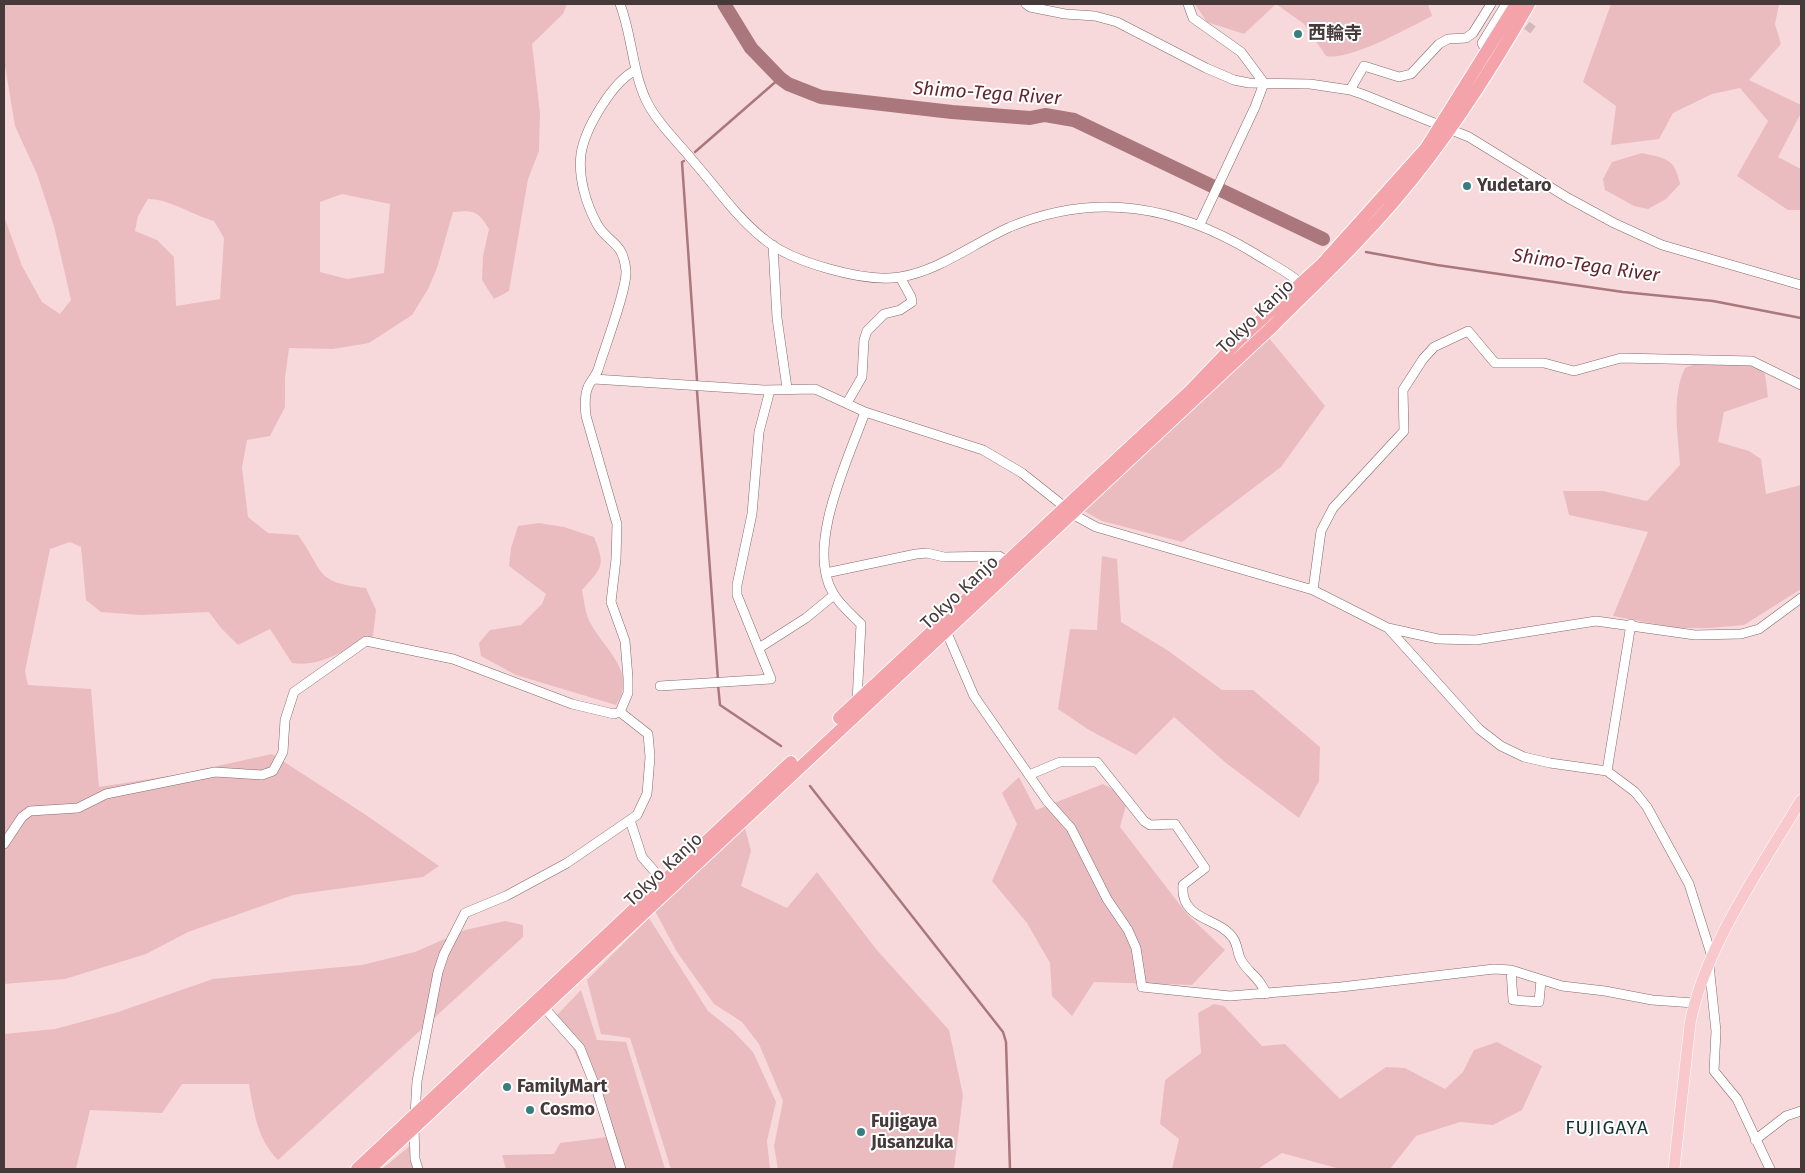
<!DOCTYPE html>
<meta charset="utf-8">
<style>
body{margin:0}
#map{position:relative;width:1805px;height:1173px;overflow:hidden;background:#f7d9db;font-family:"Fira Sans",sans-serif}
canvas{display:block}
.frame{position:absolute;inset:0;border:5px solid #453939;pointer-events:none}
</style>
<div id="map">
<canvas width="1805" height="1173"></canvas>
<div class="frame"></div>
</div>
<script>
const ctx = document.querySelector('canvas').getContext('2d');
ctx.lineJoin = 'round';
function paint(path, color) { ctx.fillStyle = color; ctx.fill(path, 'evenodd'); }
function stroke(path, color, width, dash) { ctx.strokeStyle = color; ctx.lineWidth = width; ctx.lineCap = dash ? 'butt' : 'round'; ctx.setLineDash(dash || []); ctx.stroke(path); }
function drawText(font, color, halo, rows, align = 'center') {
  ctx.font = font + ' "Fira Sans","Noto Sans JP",sans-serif'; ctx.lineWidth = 4; ctx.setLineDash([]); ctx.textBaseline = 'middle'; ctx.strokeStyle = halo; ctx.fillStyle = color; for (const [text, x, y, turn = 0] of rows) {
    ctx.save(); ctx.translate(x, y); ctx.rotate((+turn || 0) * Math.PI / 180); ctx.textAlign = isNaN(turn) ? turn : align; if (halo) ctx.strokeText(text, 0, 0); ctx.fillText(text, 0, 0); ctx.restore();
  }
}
const green = new Path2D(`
 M4,4H567L563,14L532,44L540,113L539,151L528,179L509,291L494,299L482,280L483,256L489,229C478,211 474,210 453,212L437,268L428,289L412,315L369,343L333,349L289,348L285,378V407L270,436L247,440L242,468L248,517L268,533L298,535C325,572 313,582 366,588L376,610L373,636C348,648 320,668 292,663L270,629L238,645L221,628L209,612L141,615L101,612L86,600L81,547L70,542L50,549L25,671L28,685L91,689L99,787L181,774L272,754L366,815L439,866L423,877L293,895L188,932L146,954L65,979L4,984V216L22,266L42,302L60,314L71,300L54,226L37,174L15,126L5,66ZM342,194L390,204L384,273L347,279L320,272V202ZM148,199C170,199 192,215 214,221L224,238L220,299L176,306L174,257L157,240L135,231L138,216Z
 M1195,4H1276L1244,34L1207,22Z
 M1276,4H1428L1432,16C1408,28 1350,61 1326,56L1304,24Z
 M1611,4H1779L1775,24L1781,44L1749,80L1801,105V113L1778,157L1801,169V210H1788L1737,176L1768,121L1740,88L1712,94L1673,113L1659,139L1611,145L1616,106L1583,82Z
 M1642,153C1665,158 1675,158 1680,184L1666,199L1648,209L1634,206L1605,190L1603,179L1612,162Z
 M1269,338L1325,406L1281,467L1182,542L1102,521L1084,511Z
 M1748,357L1765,374L1768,397L1724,412L1718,442L1749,451L1761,459L1766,494L1801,485V589L1744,625L1710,628H1676L1613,616L1648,532L1569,515L1563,491H1603L1647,501L1680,465C1678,433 1671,397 1685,368L1710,358Z
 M539,523L564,527L594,537C606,567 602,567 582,590C584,600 585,614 591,624C605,650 638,673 616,705L516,675L481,656L479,643L490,630L521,625L542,604L546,594L509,566L511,548L518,526Z
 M1102,556L1117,559L1121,622L1167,650L1222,690H1253L1320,747L1319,781L1299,818L1226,763L1174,717L1136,755L1089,730L1058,709L1070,629L1097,630Z
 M1019,777L1036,810L1103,784L1128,798L1120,827L1187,914L1225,950L1192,985L1094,982L1072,1016L1052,996L1050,963L1027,923L992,881L1017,824L1002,793Z
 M745,828L751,851L741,886L787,908L817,872L876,949L949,1030L963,1095L954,1169H778L774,1146L783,1101L759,1044L742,1022L714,1004L677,952L654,909Z
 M649,918L708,1011L733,1031L753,1052L776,1102L767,1141L770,1169H671L630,1038L601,1034L587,980Z
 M505,921L523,925V937L278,1160C257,1139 254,1112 249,1084H182L162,1113L90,1110L76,1169H4V1034L55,1029L118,1012L213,979L362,965L415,952L465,930Z
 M581,990L597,1040L626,1042L665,1169H506L502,1155L554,1154L560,1143L615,1136L557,1015Z
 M1214,1004L1224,1006L1262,1046L1285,1044L1340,1099L1386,1067L1405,1068L1445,1089L1463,1072L1474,1050L1497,1042L1542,1066L1522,1110L1493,1125L1460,1122L1416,1136L1390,1169H1340L1282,1153L1258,1169H1172L1179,1139L1160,1124L1165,1080L1201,1053L1198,1013Z
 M411,1145L413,1169H382Z`);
const stream = new Path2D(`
 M695,152L780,78
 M684,161L682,162L697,380
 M1366,252L1437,265L1623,292L1713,301L1801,318
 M697,391L718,680
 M718,685L720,705L781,746
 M810,786L1003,1032L1006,1042L1010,1169`);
const river = new Path2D(`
 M724,4L751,48L780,78L788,84L821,97L952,112L1030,118L1045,115L1074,120L1323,239`);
const minorTunnel = new Path2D(`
 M1516,17L1533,30`);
const minor = new Path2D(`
 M620,4C632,35 632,70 646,100C657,123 678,142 694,162C716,187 737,218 764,239C791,262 865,283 900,277C939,271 974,243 1010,227C1097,191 1176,206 1254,253C1271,264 1291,273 1305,287
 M1026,4L1030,7L1065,14L1095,16L1117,22L1206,68L1234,80L1249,83L1310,84L1350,90L1362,94L1469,137L1568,198L1614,223L1662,245L1801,285
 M1188,4L1193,18L1241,52L1264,83L1255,107L1200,224
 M1487,52L1482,43L1506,4
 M1350,90L1364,66L1399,77L1411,74L1439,44L1448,39L1466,38L1473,33L1491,4
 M773,245L777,318L787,388
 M594,379L764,390L815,389L865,412L983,450L1022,473L1076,516L1096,527L1313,590L1388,628L1438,639L1476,640L1596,621L1695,635L1741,634L1759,629L1801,598
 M847,403L862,377L864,340L867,331L884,314L900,310L912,302L911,297L900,277
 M826,573L916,554L927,553L944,557L999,556L1007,561
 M1313,590L1321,531L1333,508L1404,431L1403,390L1423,359L1434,347L1468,331L1495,363H1544L1574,371L1621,358L1752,361L1801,385
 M944,626L974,696L1047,801L1071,828L1107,899L1128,930L1136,948L1142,987L1230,996L1341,987L1494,969L1511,970L1562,986L1605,991L1652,1000L1694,1003
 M1388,628L1479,729L1501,746L1524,757L1550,763L1607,771L1635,792L1647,807L1689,884L1712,957
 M759,648L806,618L834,595
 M660,686L771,679L737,595V585L752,514L759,432L770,390
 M857,701L861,624C851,614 840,605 833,593C805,546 849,458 865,412
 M620,712L628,693V678L625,641L611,602L616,559L617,524L586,416C585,407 584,396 588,387C590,382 595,377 598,370C604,349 627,290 626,271C623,240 608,244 597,224C586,204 578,177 581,154C585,128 613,81 636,70
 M1607,771L1631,624
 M1029,775L1060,762H1097L1144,821L1150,825L1175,824L1205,868L1183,885C1180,921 1219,917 1233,938C1238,945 1237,953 1241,960C1248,973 1260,977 1266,994
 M630,820L642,857L663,881
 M4,844L22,817L30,811L78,808L106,794L215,772L262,775L273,771L283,752L285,720L294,692L366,641L453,659L572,704L614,714L620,712L648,734L650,757L647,794L637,815L567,863L506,896L465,913L444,954L438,972L417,1081L415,1115
 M1709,965L1716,1031L1714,1071L1737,1099L1770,1169
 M1511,970L1513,1000L1539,1002L1541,980
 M541,1004L580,1048L597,1091L621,1169
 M414,1128L415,1159L418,1169
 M1755,1140L1786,1116L1801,1111`);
const major = new Path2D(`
 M1674,1169L1690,1024C1704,948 1762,866 1801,800`);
const highway = new Path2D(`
 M839,718L1190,391L1237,342L1322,264L1426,148L1516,4
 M357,1169L791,762
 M370,1169L1273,326C1315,284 1359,243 1397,198C1448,138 1490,72 1529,4`);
const markers = [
 [1298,34,5,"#377f7e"],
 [1467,186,5,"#377f7e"],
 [507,1087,5,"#377f7e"],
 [530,1110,5,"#377f7e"],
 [861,1132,5,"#377f7e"]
];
const poiNames = [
 ["西輪寺",1308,34],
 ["Yudetaro",1477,186],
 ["FamilyMart",517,1087],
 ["Cosmo",540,1110],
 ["Fujigaya",871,1122],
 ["Jūsanzuka",871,1143]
];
const streetNames = [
 ["Tokyo Kanjo",1256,317,-44],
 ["Tokyo Kanjo",960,593,-43],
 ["Tokyo Kanjo",664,870,-43]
];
const waterNames = [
 ["Shimo-Tega River",987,94,4],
 ["Shimo-Tega River",1586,266,8]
];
const neighbourhoodNames = [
 ["FUJIGAYA",1607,1129]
];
paint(green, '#eabcc0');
stroke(stream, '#aa787c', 2.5);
stroke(river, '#aa787c', 14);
stroke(minorTunnel, '#d3b9bb', 9, [9, 4.5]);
stroke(minor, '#846a6c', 10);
stroke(major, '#fff', 12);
stroke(highway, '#fff', 14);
stroke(minor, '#fff', 9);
stroke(major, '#f8c8cc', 11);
stroke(highway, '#f4a3aa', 12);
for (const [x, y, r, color] of markers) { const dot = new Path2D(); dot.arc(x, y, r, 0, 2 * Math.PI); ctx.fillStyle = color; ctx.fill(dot); stroke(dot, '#fff', 2); }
drawText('bold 18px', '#453939', '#fff', poiNames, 'left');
drawText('18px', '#453939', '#fff', streetNames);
drawText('italic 19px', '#65252f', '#fff', waterNames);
ctx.letterSpacing = '1px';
drawText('19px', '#123534', '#fff', neighbourhoodNames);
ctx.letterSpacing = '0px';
</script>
